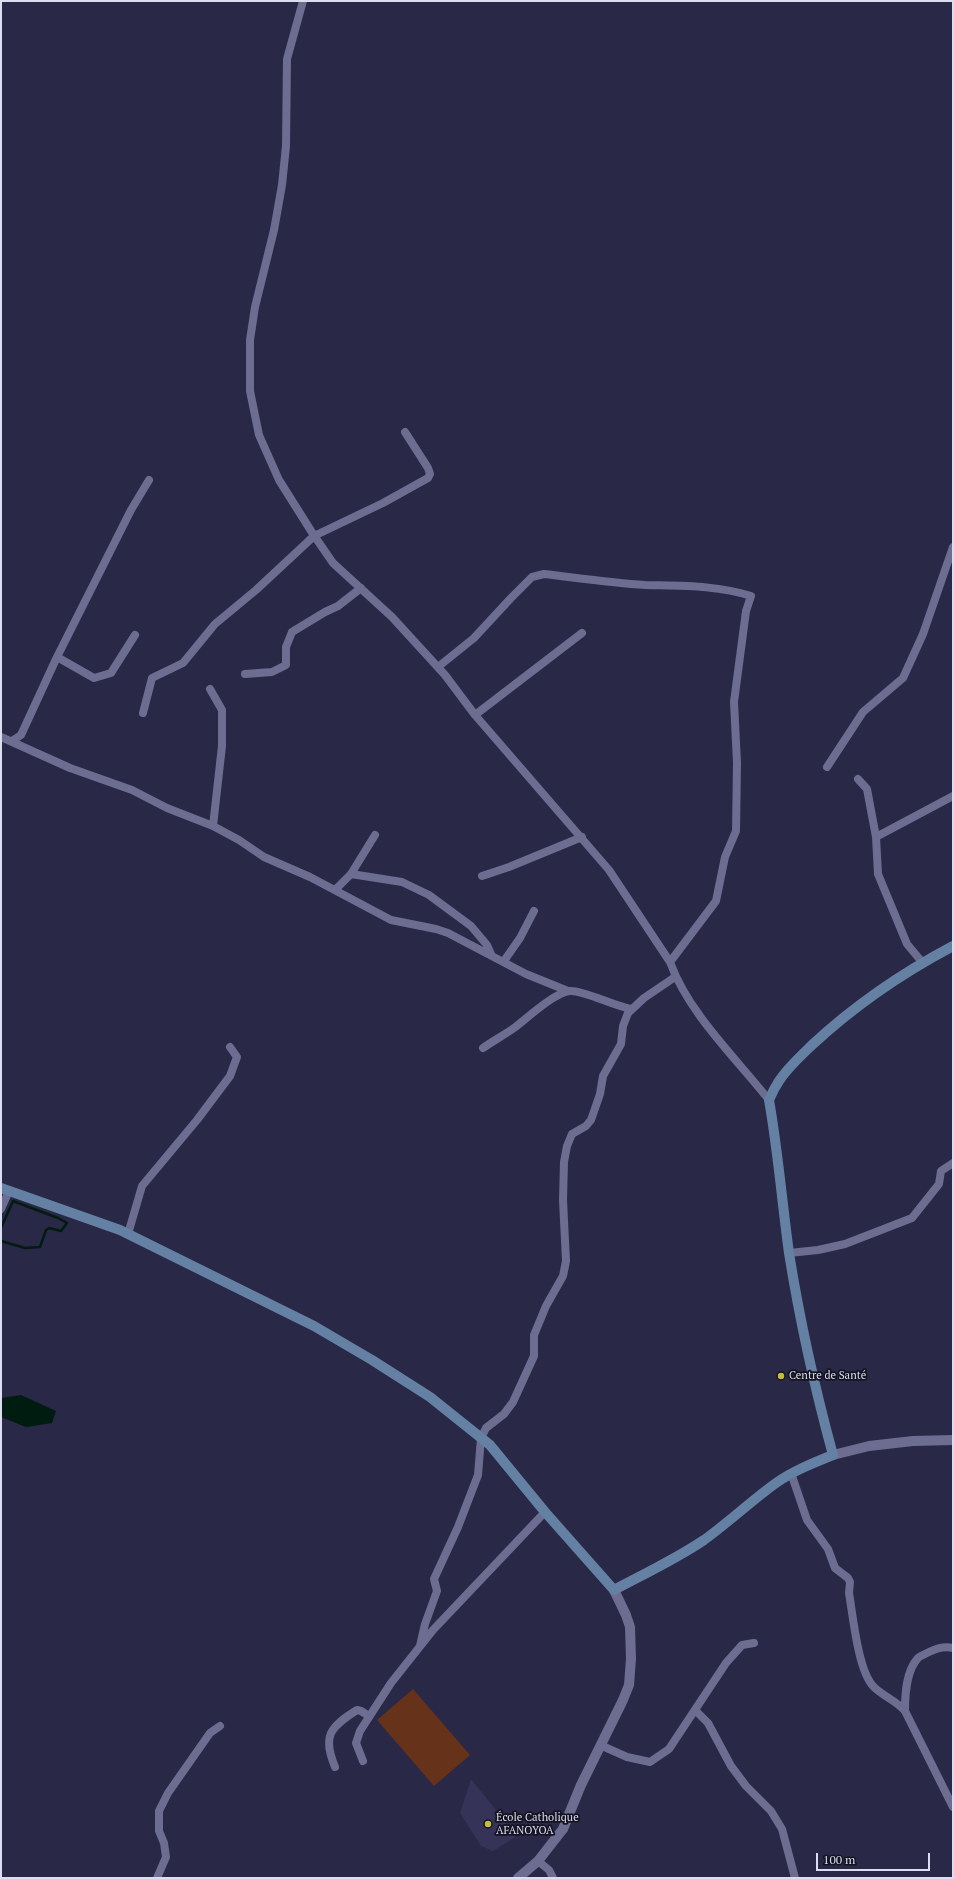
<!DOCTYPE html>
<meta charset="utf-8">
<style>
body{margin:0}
#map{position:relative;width:954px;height:1879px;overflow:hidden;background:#292847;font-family:"PT Serif",serif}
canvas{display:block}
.frame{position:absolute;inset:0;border:2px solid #ddddf2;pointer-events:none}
.scale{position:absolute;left:816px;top:1853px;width:114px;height:18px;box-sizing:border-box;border:2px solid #ddddf2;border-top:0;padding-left:5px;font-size:12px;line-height:14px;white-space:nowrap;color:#ddddf2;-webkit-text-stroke:3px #131321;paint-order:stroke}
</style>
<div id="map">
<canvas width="954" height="1879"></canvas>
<div class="frame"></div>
<div class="scale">100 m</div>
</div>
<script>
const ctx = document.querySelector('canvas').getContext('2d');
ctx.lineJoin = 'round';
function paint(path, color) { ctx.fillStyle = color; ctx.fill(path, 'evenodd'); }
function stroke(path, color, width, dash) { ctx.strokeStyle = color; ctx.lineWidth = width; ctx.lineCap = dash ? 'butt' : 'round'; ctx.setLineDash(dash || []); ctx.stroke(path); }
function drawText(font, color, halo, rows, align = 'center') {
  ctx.font = font + ' "PT Serif",serif'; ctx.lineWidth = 3.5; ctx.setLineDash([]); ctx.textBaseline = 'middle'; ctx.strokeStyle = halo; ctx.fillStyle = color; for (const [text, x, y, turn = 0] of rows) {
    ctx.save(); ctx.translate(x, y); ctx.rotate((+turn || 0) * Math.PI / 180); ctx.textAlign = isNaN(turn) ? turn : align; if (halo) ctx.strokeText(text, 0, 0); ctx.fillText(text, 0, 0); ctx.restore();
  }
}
const built = new Path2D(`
 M471,1779L517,1836L493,1851L481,1846L460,1813Z`);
const green = new Path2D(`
 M413,1689L470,1755L434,1786L377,1720Z`);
const water = new Path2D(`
 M21,1395L56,1411L52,1423L26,1427L1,1417V1398Z`);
const stream = new Path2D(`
 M1,1228L13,1201L58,1218L67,1223L61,1231L49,1228L46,1230L40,1247L25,1248L1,1241`);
const minor = new Path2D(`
 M303,1L287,59L286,146L282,185L274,230L255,307L250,340V391L259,435L279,480L313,534L333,563L392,617L445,675L475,715L609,870L670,962C689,1014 735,1057 769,1100
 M57,657L94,678L111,673L135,635
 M438,667L474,638L511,598L532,577L544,574C578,578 612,583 645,585C681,586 717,585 751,596L746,611L734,702L737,763L736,831L725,857L716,901L670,962
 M245,674L272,672L286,665V647L292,632L325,612L338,606L361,588
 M210,689L222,710V746L213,826
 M143,713L152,678L183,663L215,624L256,590L314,536L383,503L428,478L430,474L428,468L405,432
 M475,715L582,633
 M1,737L70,768L132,790L167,808L213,826L239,840L264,857L310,877L391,920L436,929L448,933L526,974L568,991
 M12,741L21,735L57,657L131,510L149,480
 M827,767L863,712L903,678L923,634L953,547
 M858,779L867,789L876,837L878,874L907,944L922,962
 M876,837L953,796
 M351,874L402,882L429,895L471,926L487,945L491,954
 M482,876L509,867L582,837
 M335,890L351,874L375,835
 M504,961L520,938L534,911
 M483,1048C493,1041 504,1035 514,1028C526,1019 555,992 570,991C583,990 614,1006 631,1009
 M1,1209L9,1191
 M128,1234L142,1186L197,1120L230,1076L237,1057L230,1047
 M789,1253L818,1250L845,1244L912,1218L939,1184L941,1171L953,1163
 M791,1473L807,1520L828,1549L835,1568L848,1578L850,1582L849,1593C853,1616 858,1670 873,1686C882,1696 896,1700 905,1711L953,1807
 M420,1646L425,1624L437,1591L434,1579L458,1527L478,1475L481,1438L486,1428L504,1414L513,1402L534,1356V1335L546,1306L563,1276L566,1261L563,1200L564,1162L567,1146L572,1134L586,1126L591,1120L600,1094L603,1076L621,1044L623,1026L628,1013L644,998L675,977
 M695,1710L708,1723L731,1766L746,1786L771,1811L782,1829L795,1878
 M905,1711C905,1694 906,1671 918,1658C921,1655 926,1654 929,1652C937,1648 945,1646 953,1648
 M600,1745L627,1757L650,1762L669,1749L726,1663L742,1645L754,1643
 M363,1761L356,1743L360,1731L391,1683L433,1630L545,1512
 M335,1767C322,1736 330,1727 357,1710L361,1711L369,1716
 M538,1861L549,1870L553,1878
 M157,1878L166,1857L164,1843L159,1831V1811L168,1793L210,1733L220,1726`);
const tertiary = new Path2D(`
 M833,1455L869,1446L913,1441L953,1440
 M518,1878L538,1861L563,1829L581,1785L623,1700L629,1685L631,1659L630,1627L626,1615L614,1590`);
const secondary = new Path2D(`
 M1,1188L120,1230L314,1326L372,1360L430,1397L490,1445L545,1512L614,1590C644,1574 676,1559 704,1540C729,1522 751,1501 776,1483C793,1471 813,1463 833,1455C815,1389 800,1322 789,1253C782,1202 778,1151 769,1100C772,1093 775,1087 779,1081C788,1067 801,1056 812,1045C854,1006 902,973 953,946`);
const markers = [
 [781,1376,4,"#c7bb3c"],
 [488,1824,4,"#c7bb3c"]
];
const poiNames = [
 ["Centre de Santé",789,1376],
 ["École Catholique",496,1818],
 ["AFANOYOA",496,1831]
];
paint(built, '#353357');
paint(green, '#66321a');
paint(water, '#001c11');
stroke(stream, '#001c11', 2.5);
stroke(minor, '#6d6d91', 8);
stroke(tertiary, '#6d6d91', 10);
stroke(secondary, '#6481a4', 10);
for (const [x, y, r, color] of markers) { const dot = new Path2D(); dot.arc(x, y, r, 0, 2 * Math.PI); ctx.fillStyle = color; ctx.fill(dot); stroke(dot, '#131321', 1.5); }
drawText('11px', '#ddddf2', '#131321', poiNames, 'left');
</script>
